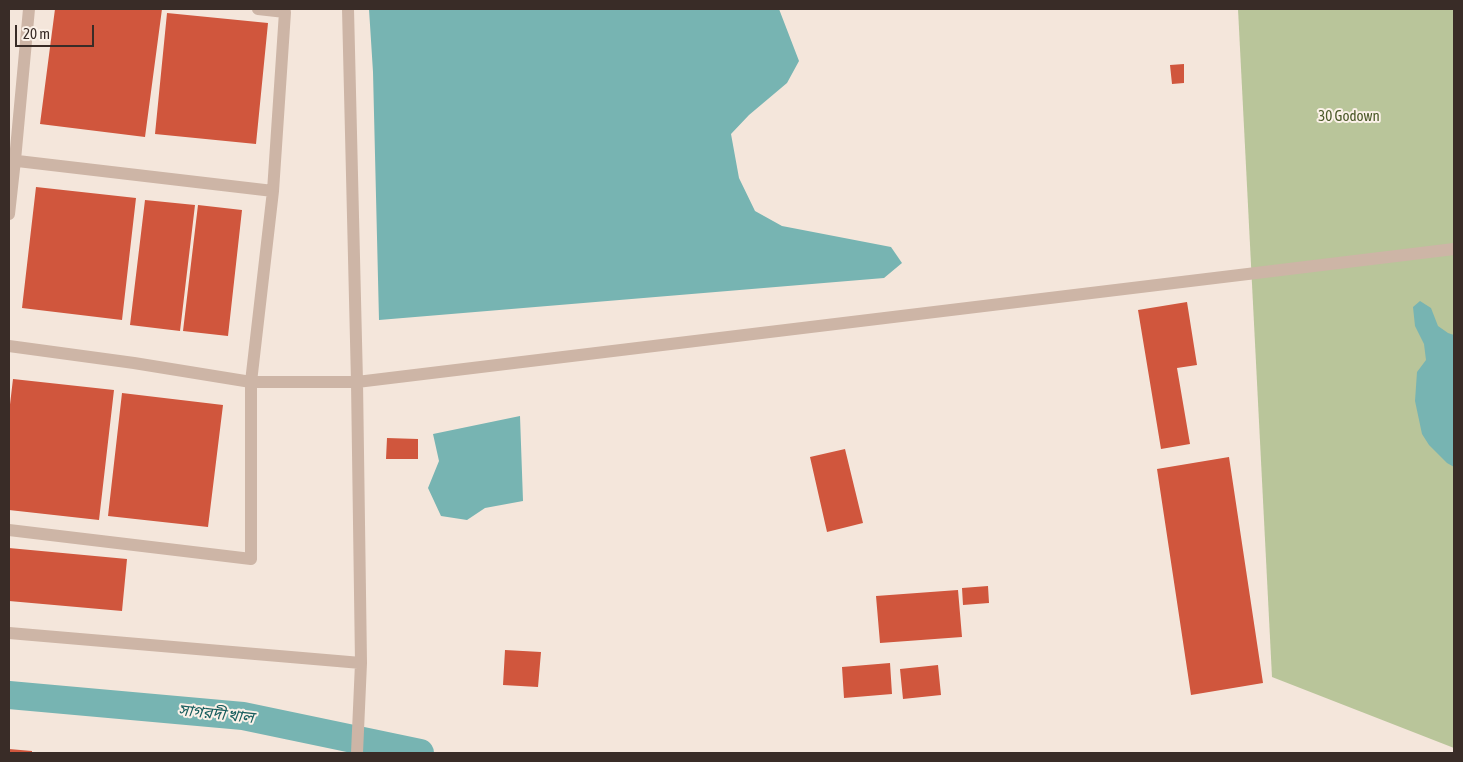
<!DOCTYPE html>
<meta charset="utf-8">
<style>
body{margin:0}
#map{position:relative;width:1463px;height:762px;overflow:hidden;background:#f4e6db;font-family:"Asap Condensed",sans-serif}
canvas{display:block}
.frame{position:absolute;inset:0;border:10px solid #392c27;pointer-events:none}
.scale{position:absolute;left:15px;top:25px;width:79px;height:22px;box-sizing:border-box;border:2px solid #392c27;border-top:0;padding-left:6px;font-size:15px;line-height:18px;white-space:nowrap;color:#392c27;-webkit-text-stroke:4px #fbf1e8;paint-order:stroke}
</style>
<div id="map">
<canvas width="1463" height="762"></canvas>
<div class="frame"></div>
<div class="scale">20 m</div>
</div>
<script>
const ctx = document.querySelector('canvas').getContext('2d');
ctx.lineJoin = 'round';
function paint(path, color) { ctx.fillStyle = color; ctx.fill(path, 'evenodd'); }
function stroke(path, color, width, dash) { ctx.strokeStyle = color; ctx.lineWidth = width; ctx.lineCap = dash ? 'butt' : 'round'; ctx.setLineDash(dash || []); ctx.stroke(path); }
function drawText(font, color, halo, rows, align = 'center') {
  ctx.font = font + ' "Asap Condensed","Noto Sans Bengali",sans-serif'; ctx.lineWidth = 4; ctx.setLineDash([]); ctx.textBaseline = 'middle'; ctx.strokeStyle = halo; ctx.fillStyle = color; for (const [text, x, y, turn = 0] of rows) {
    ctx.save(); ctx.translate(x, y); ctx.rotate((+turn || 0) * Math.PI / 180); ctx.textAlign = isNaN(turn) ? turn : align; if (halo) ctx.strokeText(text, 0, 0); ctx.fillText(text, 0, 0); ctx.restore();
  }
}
const green = new Path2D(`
 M1238,9H1454V748L1272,677Z`);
const water = new Path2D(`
 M369,9H779L799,61L787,83L749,115L731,134L739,178L755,211L782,226L891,247L902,263L884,278L379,320L373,72Z
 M1420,301L1431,308L1438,326L1448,333L1454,335V467L1447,463L1429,445L1422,434L1415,401L1417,372L1426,360L1424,344L1415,326L1413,307Z
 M520,416L523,501L485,508L467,520L441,516L428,488L439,461L433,434Z`);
const canal = new Path2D(`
 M9,695L243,716L420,753`);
const building = new Path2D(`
 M55,9H162L145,137L40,124Z
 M167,13L268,23L256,144L155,134Z
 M1184,64V83L1172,84L1170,65Z
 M36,187L136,198L122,320L22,308Z
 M145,200L195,205L180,331L130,325Z
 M198,205L242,210L228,336L183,331Z
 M1187,302L1197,365L1177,368L1190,444L1161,449L1138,310Z
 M13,379L114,390L99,520L9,510V413Z
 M122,393L223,405L208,527L108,516Z
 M387,438L418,439V459H386Z
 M845,449L863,523L827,532L810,457Z
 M1229,457L1263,683L1191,695L1157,469Z
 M9,548L127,559L122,611L9,601Z
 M988,586L989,603L963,605L962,588Z
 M958,590L962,637L880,643L876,596Z
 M505,650L541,652L538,687L503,685Z
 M890,663L892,694L844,698L842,667Z
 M938,665L941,695L903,699L900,669Z
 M9,749L32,751V753H9Z`);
const minor = new Path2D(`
 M348,9L357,382L361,663L357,753
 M9,160L273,191
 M9,214L15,160L29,9
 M9,346L134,363L251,382H357L1454,249
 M9,530L251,559V382L273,191L285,12L258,9
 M9,633L361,663`);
const parkNames = [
 ["30 Godown",1349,116]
];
const waterNames = [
 ["সাগরদী খাল",216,714,6]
];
paint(green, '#b9c59a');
paint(water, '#77b4b2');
stroke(canal, '#77b4b2', 28);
paint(building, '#d0563d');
stroke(minor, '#cdb5a6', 12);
drawText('15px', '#4b5929', '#fbf1e8', parkNames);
drawText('italic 16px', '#195e5e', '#fbf1e8', waterNames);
</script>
